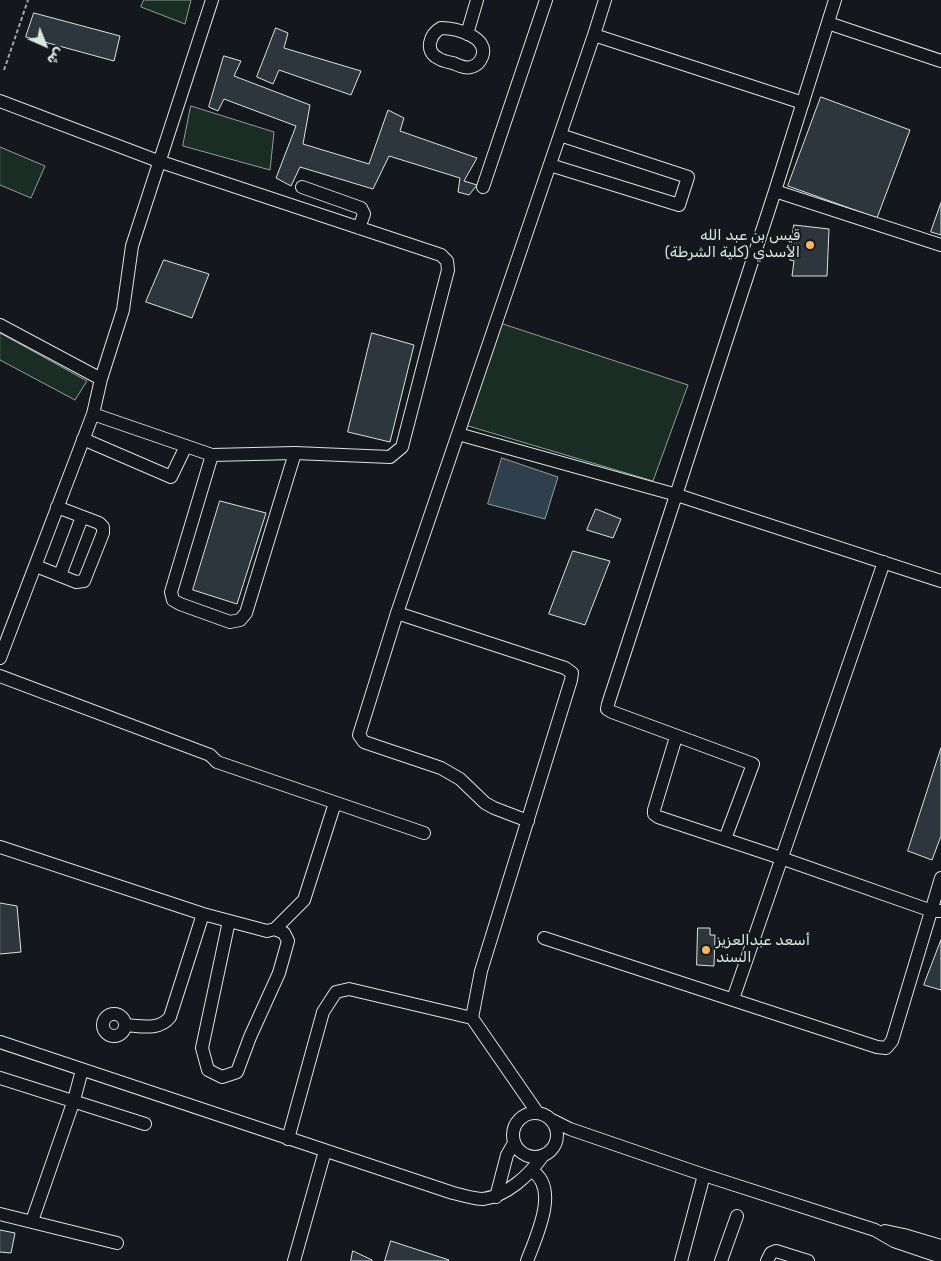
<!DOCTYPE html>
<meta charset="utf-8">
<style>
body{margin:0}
#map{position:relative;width:941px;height:1261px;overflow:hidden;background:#14181c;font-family:Rubik,"Noto Naskh Arabic",sans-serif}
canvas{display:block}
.north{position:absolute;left:20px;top:20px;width:50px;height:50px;-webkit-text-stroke:4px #14181c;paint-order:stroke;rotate:136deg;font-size:14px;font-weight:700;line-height:20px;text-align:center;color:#d8e6dc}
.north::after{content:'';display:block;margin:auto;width:18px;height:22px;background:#d8e6dc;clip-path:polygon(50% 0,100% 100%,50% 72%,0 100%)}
</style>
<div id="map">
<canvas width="941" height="1261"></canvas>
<div class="north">ش</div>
</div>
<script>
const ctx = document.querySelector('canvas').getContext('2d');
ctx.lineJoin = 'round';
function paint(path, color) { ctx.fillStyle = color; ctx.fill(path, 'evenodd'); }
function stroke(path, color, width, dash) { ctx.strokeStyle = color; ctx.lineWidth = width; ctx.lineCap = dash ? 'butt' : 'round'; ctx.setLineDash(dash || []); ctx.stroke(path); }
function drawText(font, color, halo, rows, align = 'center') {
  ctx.font = font + ' Rubik,"Noto Naskh Arabic",sans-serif'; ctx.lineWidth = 4; ctx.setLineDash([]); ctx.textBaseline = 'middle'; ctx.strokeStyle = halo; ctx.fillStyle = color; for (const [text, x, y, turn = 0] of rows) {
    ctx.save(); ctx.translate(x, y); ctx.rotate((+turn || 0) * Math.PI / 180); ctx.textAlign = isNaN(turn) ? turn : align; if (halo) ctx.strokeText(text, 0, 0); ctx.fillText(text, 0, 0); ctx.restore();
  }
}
const green = new Path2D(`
 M144,0H191L185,24L141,7Z
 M191,106L274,132L270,170L183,146Z
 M0,147L45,166L31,198L0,185Z
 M497,322L688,385L653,481L465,425Z
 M0,333L87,381L75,400L0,360Z`);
const water = new Path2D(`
 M502,458L558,477L545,519L488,504Z`);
const building = new Path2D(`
 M34,13L120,36L114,61L26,37Z
 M276,28L288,33L284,48L361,71L351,95L279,70L273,84L257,77Z
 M224,56L241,61L234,76L310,105L303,144L369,164L388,110L404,118L400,131L477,158L464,181L477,185L469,195L458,192L460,178L389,156L373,189L300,167L291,186L276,178L296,126L224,99L218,111L209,107Z
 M821,97L910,130L877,218L788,186Z
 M941,203V235L931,232Z
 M794,225L829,229L827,276H792L794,261L790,260Z
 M164,260L209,274L192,318L146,302Z
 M372,333L414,345L390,442L348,432Z
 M220,501L266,513L237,604L193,590Z
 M596,509L621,519L613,538L587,530Z
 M573,551L610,561L585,625L549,614Z
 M941,748V836L932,860L908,851Z
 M0,903L17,906L21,952L0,954Z
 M698,928H710V935H715L714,966L697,965Z
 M941,940V990L924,985Z
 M0,1230L15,1233L11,1253L0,1252Z
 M391,1241L449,1260L448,1261H385Z
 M353,1251L372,1260V1261H351Z`);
const path = new Path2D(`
 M4,70L28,0`);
const minor = new Path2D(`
 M828,23L941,61
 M441,28C456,28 490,37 482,57C480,62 476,66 471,67C465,69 458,65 453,63C448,62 442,61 438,58C424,51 430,34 441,28Z
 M467,34L477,0
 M594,35L605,0
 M0,101L158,161L441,255L447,261L448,270L402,447L390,457L295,453L212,455L93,414
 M550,165L679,205L688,177L560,135
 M302,187L361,208L364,214L359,228
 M483,187L546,0
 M775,191L941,245
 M0,325L101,379
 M458,434L594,35L803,103
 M83,439L171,477L186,446
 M212,455L171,592L173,600L180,604L230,622L240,620L246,613L295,453
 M36,566L76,582L84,581L103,533V527L99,523L57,507
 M60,575L82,517
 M397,613L565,668L572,673L571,680L481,971L472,1018
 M0,658L93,414L101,379L123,310L132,246L212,0
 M0,676L210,755L217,762L424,833
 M676,737L654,810V814L658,817L781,858L932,911H940
 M528,821L494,808L485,803L460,779L441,768L364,742L359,735L397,613L458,434L677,495L941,581
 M725,839L753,764L612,712L607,709L608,704L775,191L835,0
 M0,847L203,914L267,931L275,929L304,900L335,803
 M229,921L202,1048L208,1070L222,1077L237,1072L250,1037L279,973L288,941L284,933L275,929
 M544,938L877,1047L886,1048L892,1041L941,878
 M733,999L884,562
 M103 1025a11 11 0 1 1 22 0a11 11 0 1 1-22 0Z
 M125,1025C141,1026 159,1031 170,1017L203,914
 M0,1042L453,1193C462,1195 474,1199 483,1199C507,1196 529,1175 542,1157
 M0,1078L145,1124
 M513 1135a22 22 0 1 1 44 0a22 22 0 1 1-44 0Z
 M552,1120L570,1129L704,1175L875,1230L894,1241L941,1257
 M288,1139L323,1012L336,992L349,989L472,1018L537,1112
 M496,1197L507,1155L514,1143
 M0,1214L117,1243
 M32,1221L74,1100L82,1070
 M885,1231L904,1235L941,1246
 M294,1261L325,1151
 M527,1261C536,1237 560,1188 532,1171
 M681,1261L704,1175
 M721,1261L737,1216
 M767,1261L771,1253L776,1251L808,1261`);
const markers = [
 [810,245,5,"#ffb74d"],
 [706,950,5,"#ffb74d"]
];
const poiNames = [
 ["قيس بن عبد الله",800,236],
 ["الأسدي (كلية الشرطة)",800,253],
 ["أسعد عبدالعزيز",716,941,"left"],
 ["السند",716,958,"left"]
];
paint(green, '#1a2d24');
stroke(green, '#939e99', 1);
paint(water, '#2f3f4d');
stroke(water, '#939e99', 1);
paint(building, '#2c363c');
stroke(building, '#d8e6dc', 1);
stroke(minor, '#d8e6dc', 14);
stroke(path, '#9da8a2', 2, [4, 2.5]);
stroke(minor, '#14181c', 12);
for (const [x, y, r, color] of markers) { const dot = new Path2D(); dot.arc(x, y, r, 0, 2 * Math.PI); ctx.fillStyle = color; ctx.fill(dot); stroke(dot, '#14181c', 2); }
drawText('15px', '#d8e6dc', '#14181c', poiNames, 'right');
</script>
